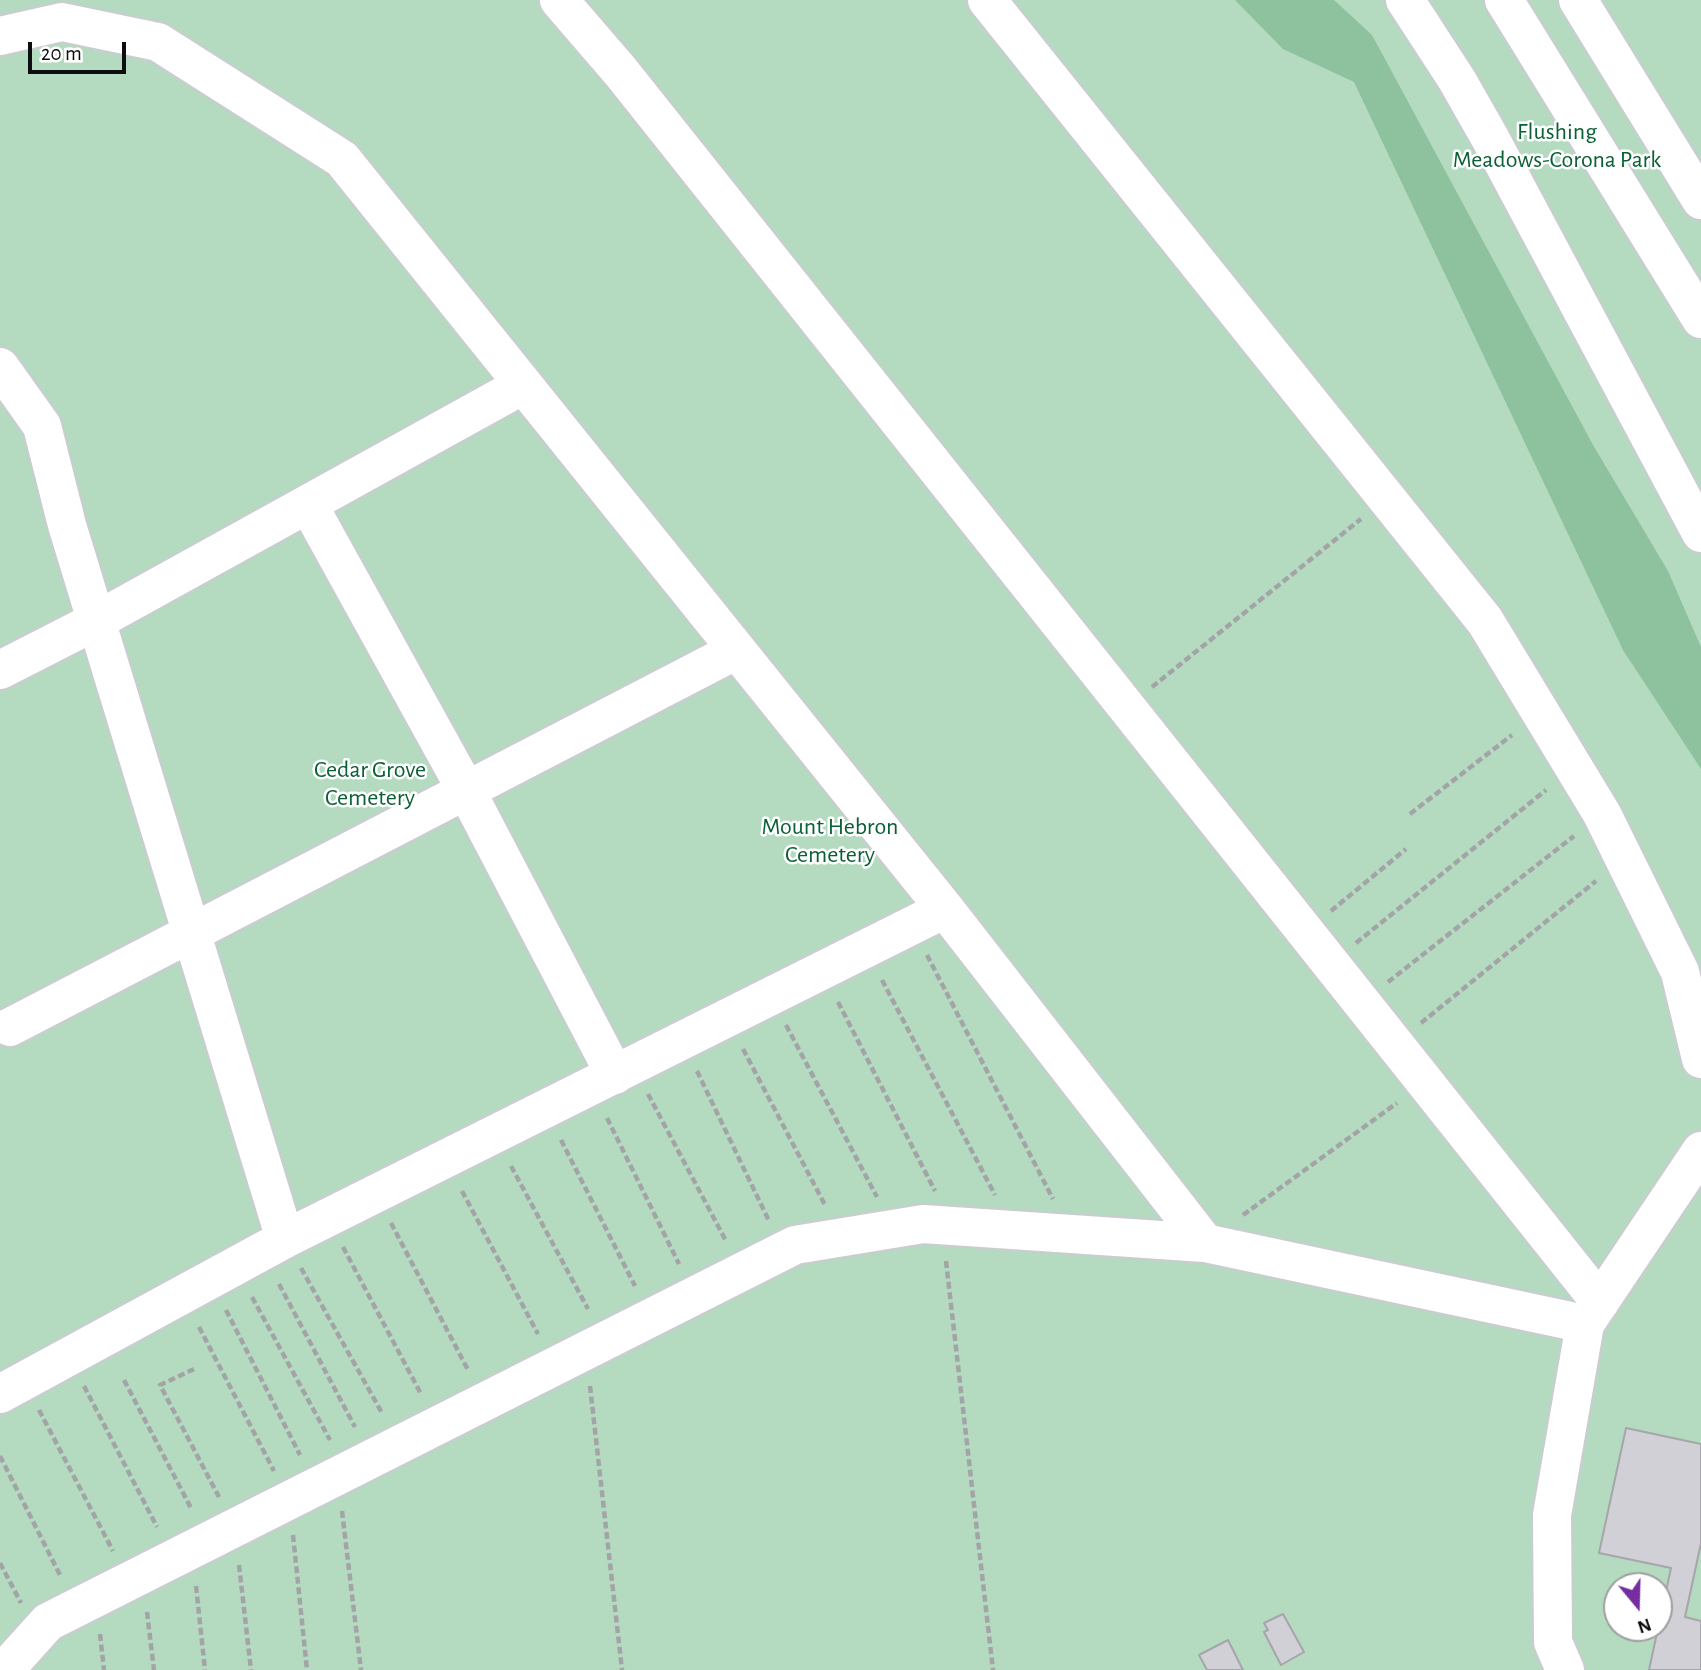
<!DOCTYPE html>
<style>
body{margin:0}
#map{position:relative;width:1701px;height:1670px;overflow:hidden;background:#f3f5fa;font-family:"Alegreya Sans",sans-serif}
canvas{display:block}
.north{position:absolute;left:1603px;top:1572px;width:70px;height:70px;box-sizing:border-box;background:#fff;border:2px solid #9f9f9f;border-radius:50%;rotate:161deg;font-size:19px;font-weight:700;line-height:28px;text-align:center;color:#0e0e10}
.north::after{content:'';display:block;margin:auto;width:24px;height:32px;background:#752da0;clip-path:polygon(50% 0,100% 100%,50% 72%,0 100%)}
.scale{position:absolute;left:28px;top:42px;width:98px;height:32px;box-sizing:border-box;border:4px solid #0e0e10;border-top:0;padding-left:9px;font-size:21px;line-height:24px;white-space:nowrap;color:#0e0e10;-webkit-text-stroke:5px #fff;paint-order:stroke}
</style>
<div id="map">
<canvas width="1701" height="1670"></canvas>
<div class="north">N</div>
<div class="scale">20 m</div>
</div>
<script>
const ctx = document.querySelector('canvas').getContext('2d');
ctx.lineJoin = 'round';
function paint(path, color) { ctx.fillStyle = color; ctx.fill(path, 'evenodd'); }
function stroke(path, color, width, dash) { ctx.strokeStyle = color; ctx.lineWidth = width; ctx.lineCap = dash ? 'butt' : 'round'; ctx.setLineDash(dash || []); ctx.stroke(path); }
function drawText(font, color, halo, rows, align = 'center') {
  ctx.font = font + ' "Alegreya Sans",sans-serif'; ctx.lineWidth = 5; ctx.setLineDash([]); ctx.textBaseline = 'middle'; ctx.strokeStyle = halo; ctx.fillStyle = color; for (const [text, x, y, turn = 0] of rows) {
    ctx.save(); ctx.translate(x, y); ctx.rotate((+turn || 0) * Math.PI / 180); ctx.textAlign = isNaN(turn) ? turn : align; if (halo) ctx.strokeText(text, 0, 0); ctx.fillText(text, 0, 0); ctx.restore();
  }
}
const green = new Path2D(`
 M0,0H1701V1670H0ZM1617,1586H1659V1628H1617Z`);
const forest = new Path2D(`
 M1235,0H1334L1372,35L1593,445L1668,571L1701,647V769L1623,650L1354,82L1283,49Z`);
const building = new Path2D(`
 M1626,1428L1701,1444V1543L1685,1617L1701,1621V1670H1649L1671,1568L1599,1553Z
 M1283,1614L1304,1652L1281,1665L1264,1632L1268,1630L1264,1623Z
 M1228,1640L1243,1670H1207L1199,1655Z`);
const path = new Path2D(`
 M1152,687L1361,519
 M1410,814L1512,735
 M1331,911L1406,849
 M1356,943L1546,790
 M927,955L1053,1199
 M882,980L995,1195
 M1388,982L1574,836
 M838,1002L935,1191
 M1421,1023L1596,881
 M786,1025L877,1197
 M743,1049L825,1205
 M697,1071L769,1221
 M648,1094L726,1241
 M607,1118L679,1264
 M561,1140L635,1286
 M511,1166L588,1309
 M462,1191L538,1334
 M1243,1215L1397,1103
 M391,1223L468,1370
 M343,1247L421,1394
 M946,1261L993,1670
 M301,1268L382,1413
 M279,1284L355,1427
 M252,1297L330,1440
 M226,1310L300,1455
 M199,1327L274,1471
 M194,1369L160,1385L219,1497
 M124,1380L192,1510
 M84,1386L157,1527
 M590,1386L622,1670
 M39,1410L113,1551
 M0,1456L61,1577
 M342,1511L361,1670
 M293,1535L307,1670
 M0,1563L21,1603
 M239,1565L251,1670
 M196,1586L205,1670
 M147,1612L154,1670
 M100,1634L104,1670`);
const minor = new Path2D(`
 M559,0L621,72L1600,1302
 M987,0L1485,621L1602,814L1680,972L1701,1059
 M0,36L62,22L158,42L342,159L945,909L1205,1243
 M0,367L42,426L67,525L285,1239
 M308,504L466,790L615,1075
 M0,670L96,621L523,385
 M10,1027L737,650
 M0,1394L285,1239L945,909
 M11,1670V1663L48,1622L795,1245L923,1224L1205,1243L1585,1324
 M1565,1670L1553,1642L1552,1515L1585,1324L1701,1151`);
const highway = new Path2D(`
 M1405,0L1457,80L1490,138L1701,533
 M1504,0L1701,319
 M1578,0L1701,200`);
const parkNames = [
 ["Flushing",1557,132],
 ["Meadows-Corona Park",1557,160],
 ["Cedar Grove",370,770],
 ["Cemetery",370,798],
 ["Mount Hebron",830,827],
 ["Cemetery",830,855]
];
paint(green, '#b4dbbf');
paint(forest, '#8ec19e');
paint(building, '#d1d0d6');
stroke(building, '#a6a5ab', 2);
stroke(minor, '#caccd1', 42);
stroke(highway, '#caccd1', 42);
stroke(path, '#a3a4a8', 4.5, [7, 3.5]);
stroke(minor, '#fff', 38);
stroke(highway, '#fff', 38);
drawText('24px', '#0a6035', '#fff', parkNames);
</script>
